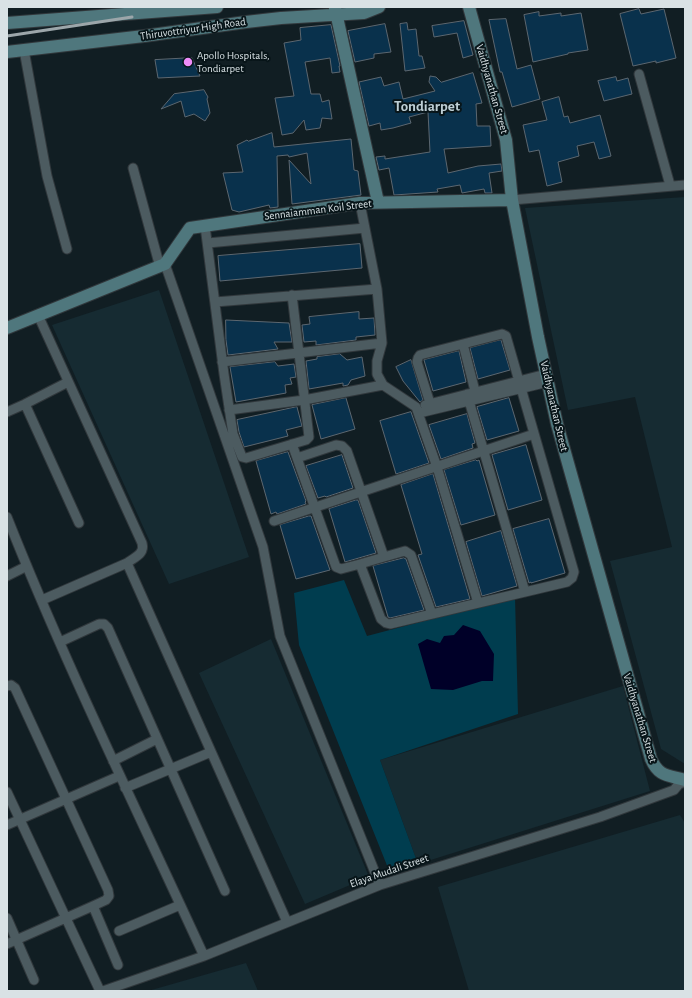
<!DOCTYPE html>
<style>
body{margin:0}
#map{position:relative;width:692px;height:998px;overflow:hidden;background:#111e23;font-family:"Alegreya Sans",sans-serif}
canvas{display:block}
.frame{position:absolute;inset:0;border:8px solid #d9e2e5;pointer-events:none}
</style>
<div id="map">
<canvas width="692" height="998"></canvas>
<div class="frame"></div>
</div>
<script>
const ctx = document.querySelector('canvas').getContext('2d');
ctx.lineJoin = 'round';
function paint(path, color) { ctx.fillStyle = color; ctx.fill(path, 'evenodd'); }
function stroke(path, color, width, dash) { ctx.strokeStyle = color; ctx.lineWidth = width; ctx.lineCap = dash ? 'butt' : 'round'; ctx.setLineDash(dash || []); ctx.stroke(path); }
function drawText(font, color, halo, rows, align = 'center') {
  ctx.font = font + ' "Alegreya Sans",sans-serif'; ctx.lineWidth = 4; ctx.setLineDash([]); ctx.textBaseline = 'middle'; ctx.strokeStyle = halo; ctx.fillStyle = color; for (const [text, x, y, turn = 0] of rows) {
    ctx.save(); ctx.translate(x, y); ctx.rotate((+turn || 0) * Math.PI / 180); ctx.textAlign = isNaN(turn) ? turn : align; if (halo) ctx.strokeText(text, 0, 0); ctx.fillText(text, 0, 0); ctx.restore();
  }
}
const built = new Path2D(`
 M685,197V764L661,749L610,561L672,547L635,397L568,410L525,208Z
 M159,290L249,557L169,584L52,325Z
 M271,639L369,877L305,904L199,673Z
 M623,686L650,791L418,864L380,760Z
 M680,815L685,823V991H469L438,887Z
 M246,963L258,991H148Z`);
const green = new Path2D(`
 M344,580L367,636L515,597L518,714L380,760L418,864L390,873L299,645L294,593Z`);
const water = new Path2D(`
 M463,625L480,631L494,654L493,681H482L453,690L431,689L418,644L427,639L440,643L444,636L454,635Z`);
const building = new Path2D(`
 M639,9L641,14L664,9L676,58L656,63V61L633,66L620,14Z
 M539,12V16L561,13V16L581,13L588,50L568,53V54L533,62L524,15Z
 M506,19L517,69L531,65L540,99L512,107L502,72H500L489,20Z
 M464,21L473,55L463,58L457,33L434,37L432,26Z
 M407,23L408,30L416,29L419,56H422L425,68L405,71L400,24Z
 M385,24L391,52L374,54V58L355,62L348,31Z
 M331,25L340,66H339L340,72L332,73L330,58L305,62L311,94H320L322,102L329,100L332,119L322,118L320,128L306,130L304,120L293,133L282,135L275,98L294,96L284,43L301,40L300,28Z
 M192,58L200,76L158,78L155,60Z
 M473,73L482,103L476,104L477,126H490L491,146L444,149L448,173L478,166L501,164L502,171L489,173L492,193H485L484,189L462,193L460,185L437,189L438,192L394,195L389,168L379,170L376,157L385,156V159L430,152L428,112L409,117L411,123L393,128L381,130L380,123L369,126L359,82L381,77L384,86L399,82L403,99L435,91L429,82L430,76L436,77L441,82Z
 M616,77L617,81L628,78L632,94L604,101L598,81Z
 M204,90L208,97L207,99L210,113L205,121L194,114L185,117L181,101L161,109L174,94Z
 M559,97L564,117L568,116L570,123L600,115L611,156L599,159L594,142L577,146L579,156L558,162L562,182L547,186L539,150L529,152L523,125L547,120L542,102Z
 M272,133L274,147L351,139L354,170L358,171L361,195L292,204L289,160L311,184L307,153L289,157L288,155L277,156L278,207L270,208L269,205L239,212L232,210L223,173L243,172L237,145L247,140L248,141Z
 M360,244L362,268L220,281L218,256Z
 M359,312V319L374,318L375,335L356,337V340L316,345V341L304,342L302,325L310,324L309,317Z
 M226,320L289,323L292,342H274L278,349L228,355L226,340Z
 M501,340L510,370L478,379L470,348Z
 M459,351L466,382L433,391L424,360Z
 M340,354L347,360L362,357L365,376L351,380L348,385L343,386V383L309,389L306,361L317,359V357Z
 M411,360L423,400L420,402L403,381L396,367Z
 M275,362L278,366L294,364L296,377L290,378L292,384L285,385L286,393L236,402L230,367Z
 M346,398L355,429L321,439L312,405Z
 M509,398L519,431L487,440L477,407Z
 M297,407L302,426L286,430L288,436L244,447L239,432L237,420Z
 M411,412L429,463L396,474L380,421Z
 M467,414L475,443L472,444L473,448L441,459L429,425Z
 M526,445L542,500L508,510L492,455Z
 M288,452L306,501L305,502L306,504L277,514L276,512L271,514L256,461Z
 M342,455L353,488L326,497L325,496L318,498L306,466Z
 M476,460L477,461L479,460L495,515L461,525L444,470Z
 M433,474L470,599L436,607L418,555L422,554L401,485Z
 M356,500H358L376,553L345,562L329,509Z
 M309,516H311L330,570L296,579L280,525Z
 M549,519L565,573L531,583V582L529,583L513,529Z
 M501,531L517,586L482,596L466,542Z
 M404,558L406,559L424,610L390,618L388,617L373,566Z`);
const street = new Path2D(`
 M24,50L47,176L67,249
 M639,74L670,185
 M133,168L160,267
 M512,200L685,185
 M360,203L377,289L382,343L377,361V374L383,385L416,407L437,467L478,603
 M205,226L224,374L233,434L242,457L246,458L306,440L309,437L292,295
 M208,243L365,228
 M165,264L263,547L280,636L380,885
 M215,302L377,289
 M38,315L142,543C145,554 135,557 127,563
 M463,344L475,391
 M222,362L382,343
 M467,394L525,592
 M25,404L79,523
 M425,405L546,374
 M229,410L304,400L383,385
 M7,412L25,404L68,382
 M419,413L548,382
 M292,444L336,567L341,569L360,564L381,619L386,623L390,624L567,582L572,578L574,572L506,336L502,334L420,355L418,358L417,362L430,403
 M297,458L336,445L342,446L347,451L384,557L360,564
 M7,517C66,666 137,810 204,956
 M274,521L534,434
 M384,557L405,551L411,555L432,614
 M7,576L27,566
 M42,600L127,563L287,922
 M60,642L99,624H104L108,628L225,891
 M7,686L11,685L15,688L108,890L109,896L106,900L93,906L7,944
 M113,761L157,739
 M125,788L211,752
 M7,792L100,991
 M7,825L119,776
 M93,906L118,965
 M7,918L34,980
 M119,931L180,905
 M103,991L204,956L380,885L600,817L674,790L679,784L685,782`);
const secondary = new Path2D(`
 M469,7L506,140L512,200L538,337L557,424L651,759C659,777 668,775 685,780
 M335,8L378,202
 M7,23L217,7
 M7,52L144,36L246,22L281,18L364,13L379,7
 M7,328L165,264L190,228L360,203L512,200`);
const rail = new Path2D(`
 M7,36L132,17`);
const markers = [
 [188,62,5,"#ed8cf9"]
];
const streetNames = [
 ["Thiruvottriyur High Road",193,29,-8],
 ["Vaidhyanathan Street",492,89,74],
 ["Sennaiamman Koil Street",318,210,-7],
 ["Vaidhyanathan Street",554,406,77],
 ["Vaidhyanathan Street",640,718,73],
 ["Elaya Mudali Street",389,871,-19]
];
const poiNames = [
 ["Apollo Hospitals,",197,56],
 ["Tondiarpet",197,69]
];
const districtNames = [
 ["Tondiarpet",427,106]
];
paint(built, '#162b32');
paint(green, '#003d4f');
paint(water, '#000028');
paint(building, '#09314c');
stroke(building, '#5c6770', 1);
stroke(street, '#31383c', 11);
stroke(secondary, '#31383c', 14);
stroke(street, '#4c5b60', 9);
stroke(secondary, '#4f777d', 12);
stroke(rail, '#9ca6aa', 3);
for (const [x, y, r, color] of markers) { const dot = new Path2D(); dot.arc(x, y, r, 0, 2 * Math.PI); ctx.fillStyle = color; ctx.fill(dot); stroke(dot, '#081519', 1.5); }
drawText('11px', '#d9e2e5', '#081519', streetNames);
drawText('11px', '#d9e2e5', '#081519', poiNames, 'left');
drawText('bold 15px', '#bdced4', '#081519', districtNames);
</script>
